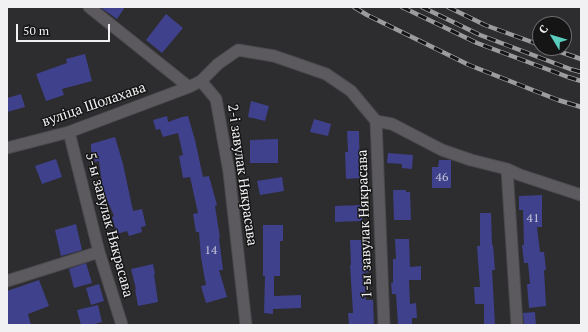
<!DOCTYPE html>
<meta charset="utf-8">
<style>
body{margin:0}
#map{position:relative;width:588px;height:332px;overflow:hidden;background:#2d2c2f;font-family:"PT Serif",serif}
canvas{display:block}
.frame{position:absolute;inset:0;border:8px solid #f1f0f2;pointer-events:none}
.north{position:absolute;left:532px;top:16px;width:40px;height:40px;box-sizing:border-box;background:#151516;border:1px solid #6d6d6e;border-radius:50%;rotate:308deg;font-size:11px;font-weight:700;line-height:16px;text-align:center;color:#f1f0f2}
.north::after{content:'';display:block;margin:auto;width:14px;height:18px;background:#59cebf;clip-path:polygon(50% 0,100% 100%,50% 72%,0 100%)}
.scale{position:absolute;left:16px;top:24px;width:94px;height:18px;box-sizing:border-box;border:2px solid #f1f0f2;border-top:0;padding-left:5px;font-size:12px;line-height:14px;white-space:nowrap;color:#f1f0f2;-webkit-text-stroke:3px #151516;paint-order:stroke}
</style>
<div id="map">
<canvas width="588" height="332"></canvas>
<div class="frame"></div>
<div class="north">С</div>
<div class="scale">50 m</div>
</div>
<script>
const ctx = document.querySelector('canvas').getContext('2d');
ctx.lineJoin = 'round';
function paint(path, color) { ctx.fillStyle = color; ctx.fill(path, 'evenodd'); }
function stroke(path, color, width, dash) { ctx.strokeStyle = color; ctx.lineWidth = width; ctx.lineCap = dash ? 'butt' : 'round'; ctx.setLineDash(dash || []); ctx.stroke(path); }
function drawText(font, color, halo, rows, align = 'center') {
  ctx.font = font + ' "PT Serif",serif'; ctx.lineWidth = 3; ctx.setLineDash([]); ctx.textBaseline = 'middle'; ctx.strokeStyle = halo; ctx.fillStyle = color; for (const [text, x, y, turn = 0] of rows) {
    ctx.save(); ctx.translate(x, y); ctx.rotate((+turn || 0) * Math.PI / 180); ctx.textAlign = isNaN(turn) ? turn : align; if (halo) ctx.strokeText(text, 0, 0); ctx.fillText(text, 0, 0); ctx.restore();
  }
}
const building = new Path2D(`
 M100,7H125L117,19Z
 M166,14L183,28L162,53L146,40Z
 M85,54L92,81L62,89L64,95L46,101L36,74L67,63L66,59Z
 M21,94L25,107L7,112V98Z
 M251,101L269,106L265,121L248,117Z
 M167,116L168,122L182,117L188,116L195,140L203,177L209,176L217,205L215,206L220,238H219L223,270H219L227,297L206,303L201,286L206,285L201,258L199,232H196L193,214L198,213L190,177L183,178L179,156L183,155L178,133L163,137L160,129L156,130L153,120Z
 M314,119L331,124L328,136L310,132Z
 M347,131H359L360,178L346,179L345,152H348Z
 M115,137L123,164L133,211L142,209L146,226L141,227L142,232L129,236L127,231L117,234L112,217L114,216L103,191L99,161L95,162L91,150V144Z
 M278,139V163H250V140Z
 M388,153L413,155L412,169L402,168V164L387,163Z
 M56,159L62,177L42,184L35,166Z
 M439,160H451V188H432V167H438Z
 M282,177L284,191L260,195L257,181Z
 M393,190H406V192H410L411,220H394Z
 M542,195V227H537L540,252H544L546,270H544L546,306L529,308L527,284H530L528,263H524L522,245H524L523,210H519V196Z
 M362,205V221L335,222V206Z
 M480,213H491L492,245H493L495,270H492L495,325H484V304H475L474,287H480L477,246H480Z
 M76,224L82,250L61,256L55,230Z
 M263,225H283V241H280V276H274V296L301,295V308L273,309V314L264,313L265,276H263Z
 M395,239H409L410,267L421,266V280H409L410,304L416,303L417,318H412V325H398L396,294H392L391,283H393V259H396Z
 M350,240H363L364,259H370L371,272L364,273L366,300H373L374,325H349L348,313H353L350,265H351Z
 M86,263L92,283L74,288L69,269Z
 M153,264L155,274H154L158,302L138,306L135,289H136L131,269Z
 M39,280L49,306L28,314L31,325H7V291Z
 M99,284L104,301L91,305L86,288Z
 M98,305L102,322L91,325H81L77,310Z
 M535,312L536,325H524L523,313Z`);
const minor = new Path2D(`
 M89,7L189,87L201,81L216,99L229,172L246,325
 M201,81L218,64L238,50L274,56L326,74L351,91L376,121L392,124L442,150L471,160L507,169L520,175L581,195
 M376,121L384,325
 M69,132L99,252L122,325
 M7,148L69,132L189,87
 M507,169L517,325
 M7,281L99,252`);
const rail = new Path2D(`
 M354,7L367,15L469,65L558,100L581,107
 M402,7L477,43L568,77L581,81
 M422,7L480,35L570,69L581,72
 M448,7L485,25L540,45
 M549,48L581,59`);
const numberNames = [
 ["46",442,178],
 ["41",533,219],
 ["14",211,251]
];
const streetNames = [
 ["вуліца Шолахава",94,105,-19],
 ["2-і завулак Някрасава",242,175,82],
 ["1-ы завулак Някрасава",365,224,-92],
 ["5-ы завулак Някрасава",109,225,75]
];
paint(building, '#3f418c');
stroke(minor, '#4a494c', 13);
stroke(minor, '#5c5a5e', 11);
stroke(rail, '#9c9b9d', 4.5);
stroke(rail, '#151516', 3, [9]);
drawText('12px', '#c4c4d8', null, numberNames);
drawText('14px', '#f1f0f2', '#151516', streetNames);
</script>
